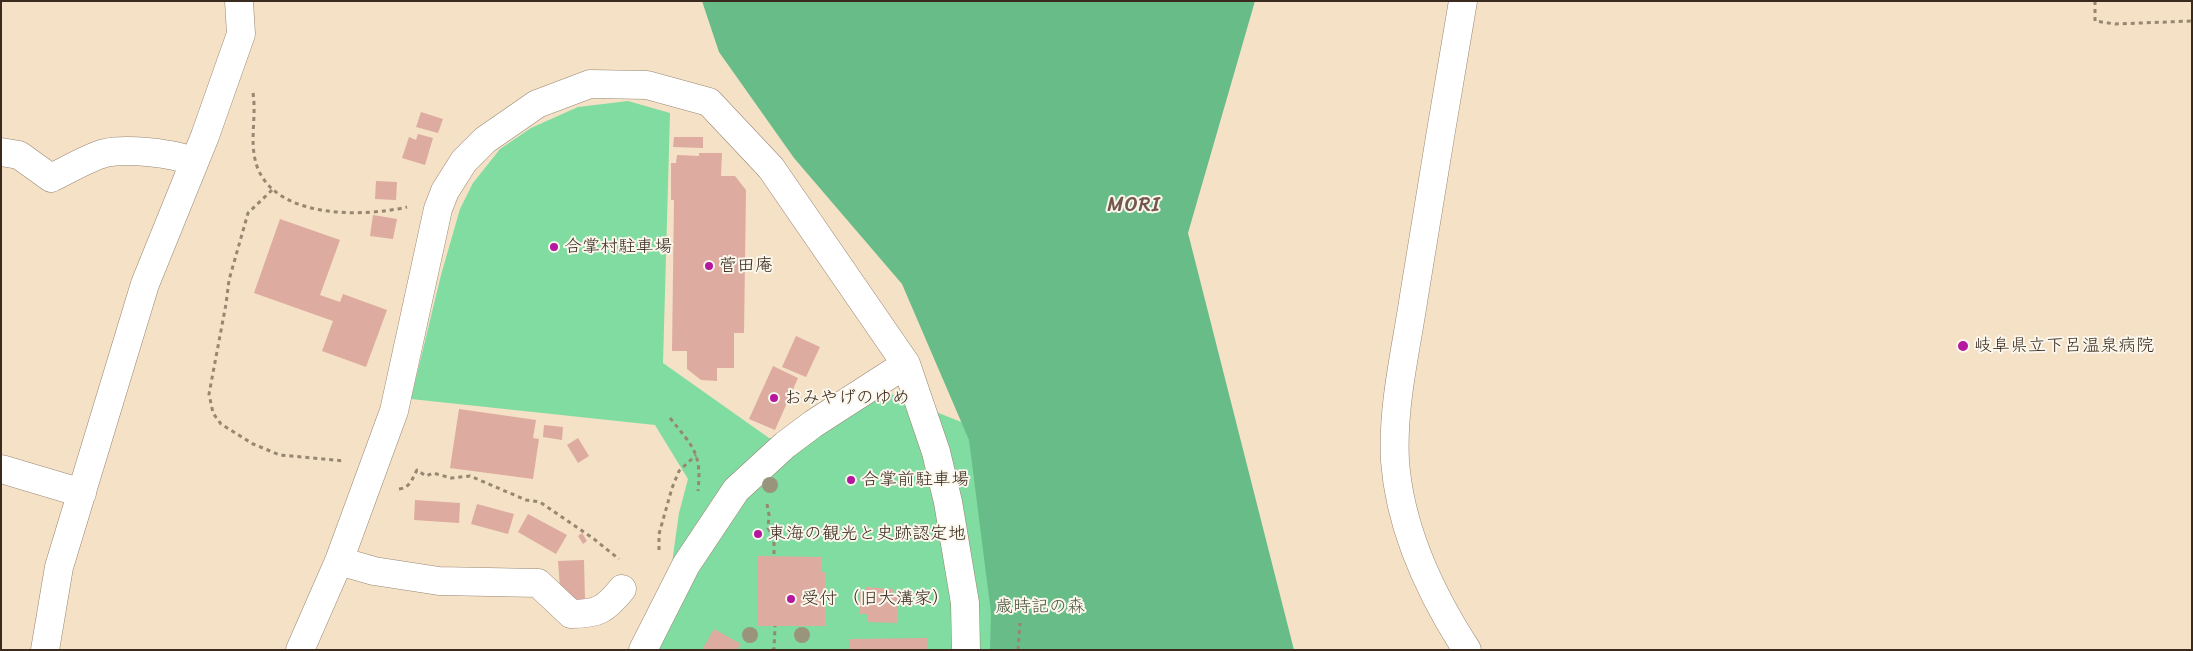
<!DOCTYPE html>
<meta charset="utf-8">
<style>
body{margin:0}
#map{position:relative;width:2193px;height:651px;overflow:hidden;background:#f4e1c6;font-family:Sriracha,sans-serif}
canvas{display:block}
.frame{position:absolute;inset:0;border:2px solid #3b2a1e;pointer-events:none}
</style>
<div id="map">
<canvas width="2193" height="651"></canvas>
<div class="frame"></div>
</div>
<script>
const ctx = document.querySelector('canvas').getContext('2d');
ctx.lineJoin = 'round';
function paint(path, color) { ctx.fillStyle = color; ctx.fill(path, 'evenodd'); }
function stroke(path, color, width, dash) { ctx.strokeStyle = color; ctx.lineWidth = width; ctx.lineCap = dash ? 'butt' : 'round'; ctx.setLineDash(dash || []); ctx.stroke(path); }
function drawText(font, color, halo, rows, align = 'center') {
  ctx.font = font + ' Sriracha,"Klee One",sans-serif'; ctx.lineWidth = 4; ctx.setLineDash([]); ctx.textBaseline = 'middle'; ctx.strokeStyle = halo; ctx.fillStyle = color; for (const [text, x, y, turn = 0] of rows) {
    ctx.save(); ctx.translate(x, y); ctx.rotate((+turn || 0) * Math.PI / 180); ctx.textAlign = isNaN(turn) ? turn : align; if (halo) ctx.strokeText(text, 0, 0); ctx.fillText(text, 0, 0); ctx.restore();
  }
}
const green = new Path2D(`
 M628,101L670,113L663,363L769,438L807,437L886,392L999,437L1122,650H653L671,570L679,513L688,479L655,425L411,399L441,275L460,209L473,183L500,149L531,128L578,107Z`);
const forest = new Path2D(`
 M702,1H1255L1188,233L1294,650H990L991,613L969,440L902,284L794,158L719,52Z`);
const building = new Path2D(`
 M421,112L443,119L438,133L416,127Z
 M418,134L433,138L425,165L402,158L409,137L416,140Z
 M674,137H703V148L673,147Z
 M699,153H722L721,176H735L746,190L744,333H734V368H717V381L701,380L687,369V351H672L674,200H671V163H676L677,155L699,156Z
 M376,181L397,182L396,200L375,199Z
 M373,215L397,219L393,239L370,236Z
 M280,219L340,240L320,295L340,302L343,294L387,310L366,367L322,351L333,321L254,293Z
 M796,336L820,347L806,377L782,367Z
 M773,366L798,378L775,430L749,419Z
 M459,409L536,420L533,438L539,439L533,479L450,468Z
 M544,425L563,427L562,440L543,437Z
 M578,438L589,456L578,463L567,445Z
 M415,500L460,503L459,523L414,520Z
 M477,504L514,514L508,534L471,524Z
 M528,514L567,535L556,554L518,532Z
 M582,533L587,541L583,544L578,536Z
 M757,556L821,557V572H825V626H757Z
 M584,560L585,600L561,602L558,561Z
 M865,587L893,589V593L898,594L897,623L868,622V614H859L860,591L865,592Z
 M714,629L741,644L737,650H702Z
 M927,638V650H849V639Z`);
const path = new Path2D(`
 M2095,1V21L2115,24L2192,21
 M253,93C257,119 248,144 258,169C279,219 363,217 407,207
 M272,190L248,213L229,280L226,304L209,394L213,413L221,424L253,444L280,455L345,461
 M670,418C693,447 702,453 698,491
 M399,489C410,488 412,479 417,470L426,476L433,473L451,478L470,476L526,500L540,502L594,539L619,559
 M767,504L769,515L768,528L774,538V557
 M659,550V534L672,488L679,471L696,455
 M772,650L774,649L775,626
 M1018,650L1020,623`);
const minor = new Path2D(`
 M1463,1C1446,99 1430,198 1414,296C1406,350 1392,406 1395,461C1400,529 1430,593 1467,650
 M1,152L19,155L51,178C68,170 87,158 105,153C126,148 174,153 194,162
 M1,469L82,493
 M339,561L374,571L439,581L538,583L571,614C598,614 605,610 622,589
 M45,650L59,567L145,284L205,136L241,34L239,1
 M300,650L339,561L394,411L438,209L445,191L464,161L485,140L537,104L590,84L647,85L709,102L771,168L906,364L936,452L948,502L965,603L966,650
 M643,650L686,565L736,490L785,445L813,424L906,364`);
const trees = [
 [770,485],
 [750,635],
 [802,635]
];
const markers = [
 [554,247,5,"#b5179e"],
 [709,266,5,"#b5179e"],
 [1963,346,6,"#b5179e"],
 [774,398,5,"#b5179e"],
 [851,480,5,"#b5179e"],
 [758,534,5,"#b5179e"],
 [791,599,5,"#b5179e"]
];
const poiNames = [
 ["合掌村駐車場",564,247],
 ["菅田庵",719,266],
 ["岐阜県立下呂温泉病院",1974,346],
 ["おみやげのゆめ",784,398],
 ["合掌前駐車場",861,480],
 ["東海の観光と史跡認定地",768,534],
 ["受付 （旧大溝家）",801,599]
];
const parkNames = [
 ["歳時記の森",1040,607]
];
const quarterNames = [
 ["MORI",1134,206]
];
paint(green, '#81dca2');
paint(forest, '#68bc88');
paint(building, '#ddaba0');
stroke(minor, '#988672', 29);
stroke(path, '#988672', 3, [4, 4]);
stroke(minor, '#fff', 28);
ctx.fillStyle = '#98957c';
for (const [x, y] of trees) { ctx.beginPath(); ctx.arc(x, y, 8, 0, 2 * Math.PI); ctx.fill(); }
for (const [x, y, r, color] of markers) { const dot = new Path2D(); dot.arc(x, y, r, 0, 2 * Math.PI); ctx.fillStyle = color; ctx.fill(dot); stroke(dot, '#fbf7ec', 2); }
drawText('18px', '#3b2a1e', '#fbf7ec', poiNames, 'left');
drawText('18px', '#4c563f', '#fbf7ec', parkNames);
ctx.letterSpacing = '1px';
drawText('20px', '#74574c', '#fbf7ec', quarterNames);
ctx.letterSpacing = '0px';
</script>
